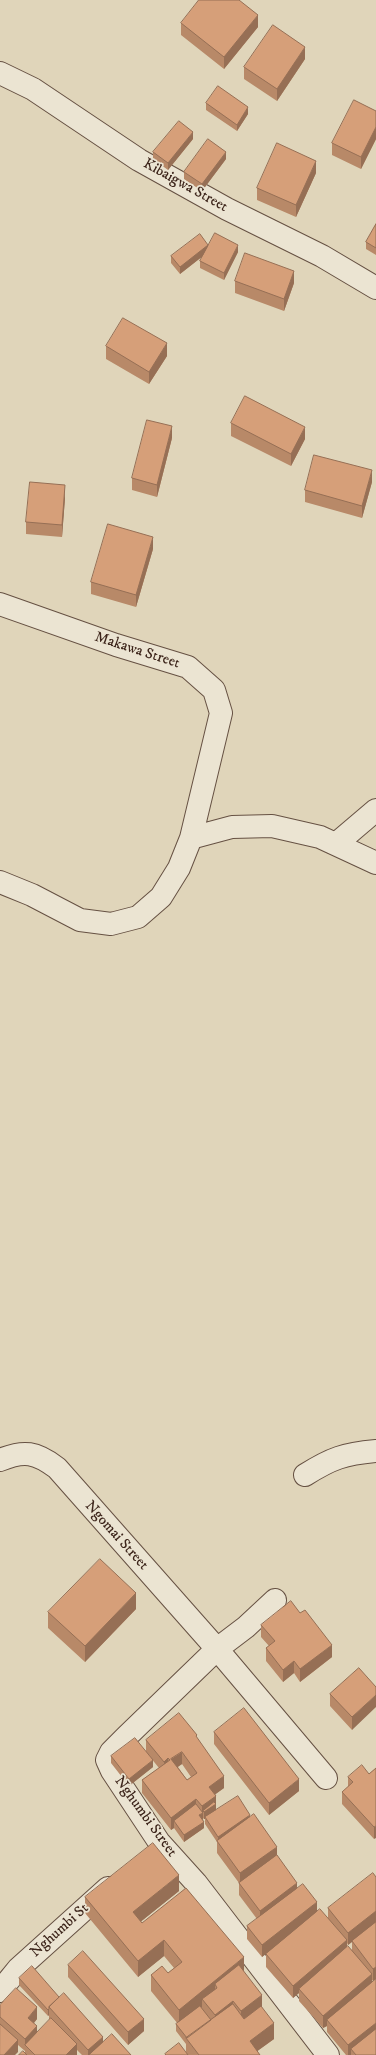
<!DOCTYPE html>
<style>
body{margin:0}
canvas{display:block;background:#e0d5ba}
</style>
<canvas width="376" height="2055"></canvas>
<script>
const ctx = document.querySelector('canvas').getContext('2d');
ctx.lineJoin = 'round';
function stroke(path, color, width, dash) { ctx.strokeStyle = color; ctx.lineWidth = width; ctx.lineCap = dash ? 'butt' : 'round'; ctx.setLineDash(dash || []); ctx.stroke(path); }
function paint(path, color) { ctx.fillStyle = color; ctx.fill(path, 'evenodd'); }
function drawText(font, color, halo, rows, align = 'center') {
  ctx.font = font + ' "IM FELL DW Pica",serif'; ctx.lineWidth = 3.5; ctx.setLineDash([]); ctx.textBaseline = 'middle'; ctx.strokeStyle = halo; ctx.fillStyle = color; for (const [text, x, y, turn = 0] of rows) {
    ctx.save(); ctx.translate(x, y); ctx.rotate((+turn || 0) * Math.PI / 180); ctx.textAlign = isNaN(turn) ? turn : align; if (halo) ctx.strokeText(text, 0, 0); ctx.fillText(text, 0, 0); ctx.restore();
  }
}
const minor = new Path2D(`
 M0,73L33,89L139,160L227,209L322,256L376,288
 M0,604L116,645L188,667L214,690L221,713L191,838L179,868L161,897L138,917L111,924L80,920L32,895L0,882
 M191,838L232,827L272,826L320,837L376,863
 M336,844L376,810
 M0,1460C24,1450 36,1452 57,1468L217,1649L326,1778
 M305,1475C332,1458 344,1454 376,1451
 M275,1600L246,1627L217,1649L126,1737L111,1752L107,1760L112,1771L159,1842L196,1883L328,2055
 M0,1991L18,1969L108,1888`);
const wall = new Path2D(`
 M181,23L258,27L224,69L181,35Z
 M305,59L277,101L244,79V67Z
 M206,103L248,114L237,131L206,110Z
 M376,111V139L361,169L332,155V143Z
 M193,139L168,170L153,159V152Z
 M226,159L202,191L184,179V172Z
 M316,173L296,217L257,200V188Z
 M376,224V255L366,249V242Z
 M208,245L238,252L224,280L200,268V261L203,256L180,274L171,263V256Z
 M235,281L294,283L284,311L235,293Z
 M106,346L167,356L149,384L106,359Z
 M231,423L305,439L291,466L231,436Z
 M172,438L157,497L132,490V478Z
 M372,482L362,518L305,502V490Z
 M65,498L62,537L26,534V522Z
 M153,549L136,607L91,594V582Z
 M136,1609L85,1662L48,1628V1612Z
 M261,1625L332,1657L300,1682L294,1673L283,1682L266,1661V1648L269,1646L261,1637Z
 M359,1668L352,1730L330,1706V1694Z
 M214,1732L299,1791L269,1815L214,1744Z
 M197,1738L224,1788L215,1794L216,1796V1810L250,1817L277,1856L297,1888L317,1911L328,1919V1908L376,1877V1979L373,1981L372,1980L376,2055H346L327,2032V2026L323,2028L299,2001V1993L293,1998L266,1967V1954L278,1944L262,1957L247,1939V1926L257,1919L239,1895V1883L217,1853V1842L205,1824V1819H204L203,1818L204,1828L184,1842L174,1828L171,1830L142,1793V1780L159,1768L146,1752V1740ZM182,1764L191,1777L187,1780L178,1767ZM352,1942V1950L347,1947V1943L348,1945Z
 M111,1756L153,1767L129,1786L111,1763Z
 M376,1768L374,1839L342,1804V1792L348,1787V1777L369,1774Z
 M179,1891L141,1921L142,1923L244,1972L262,2007L274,2039L257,2051L260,2055H165V2054L186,2053V2044L176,2031V2024H178L151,1991V1975L168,1973L174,1968L164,1956L138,1977L85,1913V1897Z
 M68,1965L144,2031L128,2045L68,1977Z
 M19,1978L59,1997L103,2042L131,2055H82L77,2050V2055H19L25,2053V2051L18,2045V2052L0,2055V2005L37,2019L34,2023L37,2033L50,2020L49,2019V2015L48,2016L19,1985Z`);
const shadedWall = new Path2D(`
 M258,15V27L224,69V57Z
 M305,47V59L277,101V89Z
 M248,107V114L237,131V125Z
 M376,127V139L361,169V157Z
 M193,132V139L168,170V163Z
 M226,152V159L202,191V184Z
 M316,161V173L296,217V205Z
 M208,245V252L180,274V267Z
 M238,245V252L224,280V273Z
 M294,271V283L284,311V299Z
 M167,343V356L149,384V372Z
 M172,426V438L157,497V485Z
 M305,427V439L291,466V454Z
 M372,470V482L362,518V506Z
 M65,485V498L62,537V525Z
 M153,537V549L136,607V595Z
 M136,1593V1609L85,1662V1646Z
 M332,1645V1657L300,1682V1669Z
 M294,1661V1673L283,1682V1670Z
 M376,1695V1707L352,1730V1717Z
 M182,1752V1764L171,1771V1759Z
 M168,1758V1771L164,1774V1762Z
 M153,1760V1767L129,1786V1779Z
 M224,1776V1788L209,1799V1787Z
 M299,1779V1791L269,1815V1803Z
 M216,1796V1811L205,1817V1819H204V1812L203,1811V1820L199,1815L202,1814V1806Z
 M196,1799V1811L174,1821V1828L171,1830V1818Z
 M250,1815V1822L218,1842V1837Z
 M204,1822V1828L184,1842V1835Z
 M376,1826V1838L374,1839V1827Z
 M277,1847V1860L240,1885V1873Z
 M179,1875V1891L133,1928V1912Z
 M297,1883V1895L260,1923V1911Z
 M317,1902V1914L262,1957V1945Z
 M376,1911V1923L348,1945V1933Z
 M164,1940V1956L138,1977V1961Z
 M347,1940V1952L299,1989V1993L293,1998V1986Z
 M244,1957V1973L217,1988L215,1984V1997L202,1999V2007L179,2025V2010Z
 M376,1967V1979L373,1981V1969Z
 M372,1974V1986L327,2020V2026L323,2028V2016Z
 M262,1995V2007L241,2023V2011Z
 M233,2001V2013L215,2027V2015Z
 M37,2007V2019L28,2030V2018Z
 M49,2009V2015L48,2016V2010Z
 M144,2019V2031L128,2045V2032Z
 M274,2023V2039L252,2055L250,2041Z
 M376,2023V2035L351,2049V2055H348V2045Z
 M37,2026V2038L25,2045V2051V2039Z
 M103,2037V2049L96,2055H88V2050Z
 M18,2040V2052L15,2055H4Z
 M77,2044V2055H66Z`);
const building = new Path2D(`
 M199,0H239L258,15L224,57L181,23Z
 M273,25L305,47L277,89L244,67Z
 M218,86L248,107L237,125L206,103Z
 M354,100L376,111V127L361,157L332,143Z
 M179,121L193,132L168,163L153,152Z
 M208,139L226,152L202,184L184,172Z
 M277,143L316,161L296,205L257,188Z
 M376,224V248L366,242Z
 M215,233L238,245L224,273L200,261Z
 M200,234L208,245L180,267L171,256Z
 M245,253L294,271L284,299L235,281Z
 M123,318L167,343L149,372L106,346Z
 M245,396L305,427L291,454L231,423Z
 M147,420L172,426L157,485L132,478Z
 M314,455L372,470L362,506L305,490Z
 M30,482L65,485L62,525L26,522Z
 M108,524L153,537L136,595L91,582Z
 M100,1559L136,1593L85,1646L48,1612Z
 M291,1601L300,1613L305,1610L332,1645L300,1669L294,1661L283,1670L266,1648L275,1641L261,1625Z
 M359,1668L376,1687V1695L352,1717L330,1694Z
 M244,1708L299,1779L269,1803L214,1732Z
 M179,1713L197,1735L196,1736L224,1776L209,1787L216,1796L202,1806L196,1799L171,1818L142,1780L170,1760L168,1758L164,1762L146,1740ZM182,1752L197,1773L187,1780L171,1759Z
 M135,1738L153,1760L129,1779L111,1756Z
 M362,1765L369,1774L376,1768V1826L374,1827L342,1792L353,1782L348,1777Z
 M238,1796L250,1815L218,1837L205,1817Z
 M214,1802L216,1804L204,1812L203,1811Z
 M196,1804L203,1813L199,1815L204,1822L184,1835L174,1821Z
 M254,1814L277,1847L240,1873L217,1841Z
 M153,1843L179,1875L133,1912L142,1923L186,1888L244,1957L179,2010L151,1975L162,1966L168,1973L182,1962L164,1940L138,1961L85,1897Z
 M277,1855L297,1883L260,1911L239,1883Z
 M373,1873L376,1877V1911L348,1933L328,1908Z
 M303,1884L317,1902L262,1945L247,1926Z
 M320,1909L347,1940L293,1986L266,1954Z
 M376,1922V1967L373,1969L352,1941Z
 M348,1946L372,1974L323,2016L299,1989Z
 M83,1951L144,2019L128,2032L68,1965Z
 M239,1965L262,1995L241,2011L233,2001L215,2015L202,1999L217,1988L215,1984Z
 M32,1966L59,1997L49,2007V2009L48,2010L19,1978Z
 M376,1979V2023L348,2045L327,2020Z
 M16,1988L37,2007L28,2018L37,2026L25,2039L0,2017V2005Z
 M64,1993L103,2037L88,2050L49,2007Z
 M233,2004L244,2019L261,2006L274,2023L250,2041L260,2055H199L186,2038Z
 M200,2006L211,2020L187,2038L176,2024Z
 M51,2018L77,2044L66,2055H35L25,2045Z
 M0,2024L18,2040L4,2055H0Z
 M376,2029V2055H356L351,2049Z
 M112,2034L131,2055H89Z
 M179,2043L188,2055H166L165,2054Z
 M23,2051L27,2055H19Z`);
const streetNames = [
 ["Kibaigwa Street",185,186,29],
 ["Makawa Street",137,651,18],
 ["Ngomai Street",116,1536,48],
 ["Nghumbi Street",145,1817,54],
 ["Nghumbi St",60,1931,-42]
];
stroke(minor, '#665143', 24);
stroke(minor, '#ebe4d2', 22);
paint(wall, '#b88968');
paint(shadedWall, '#966f55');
paint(building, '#d69f79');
stroke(building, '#966f55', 1);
drawText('15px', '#3d251b', '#ebe4d2', streetNames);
</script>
